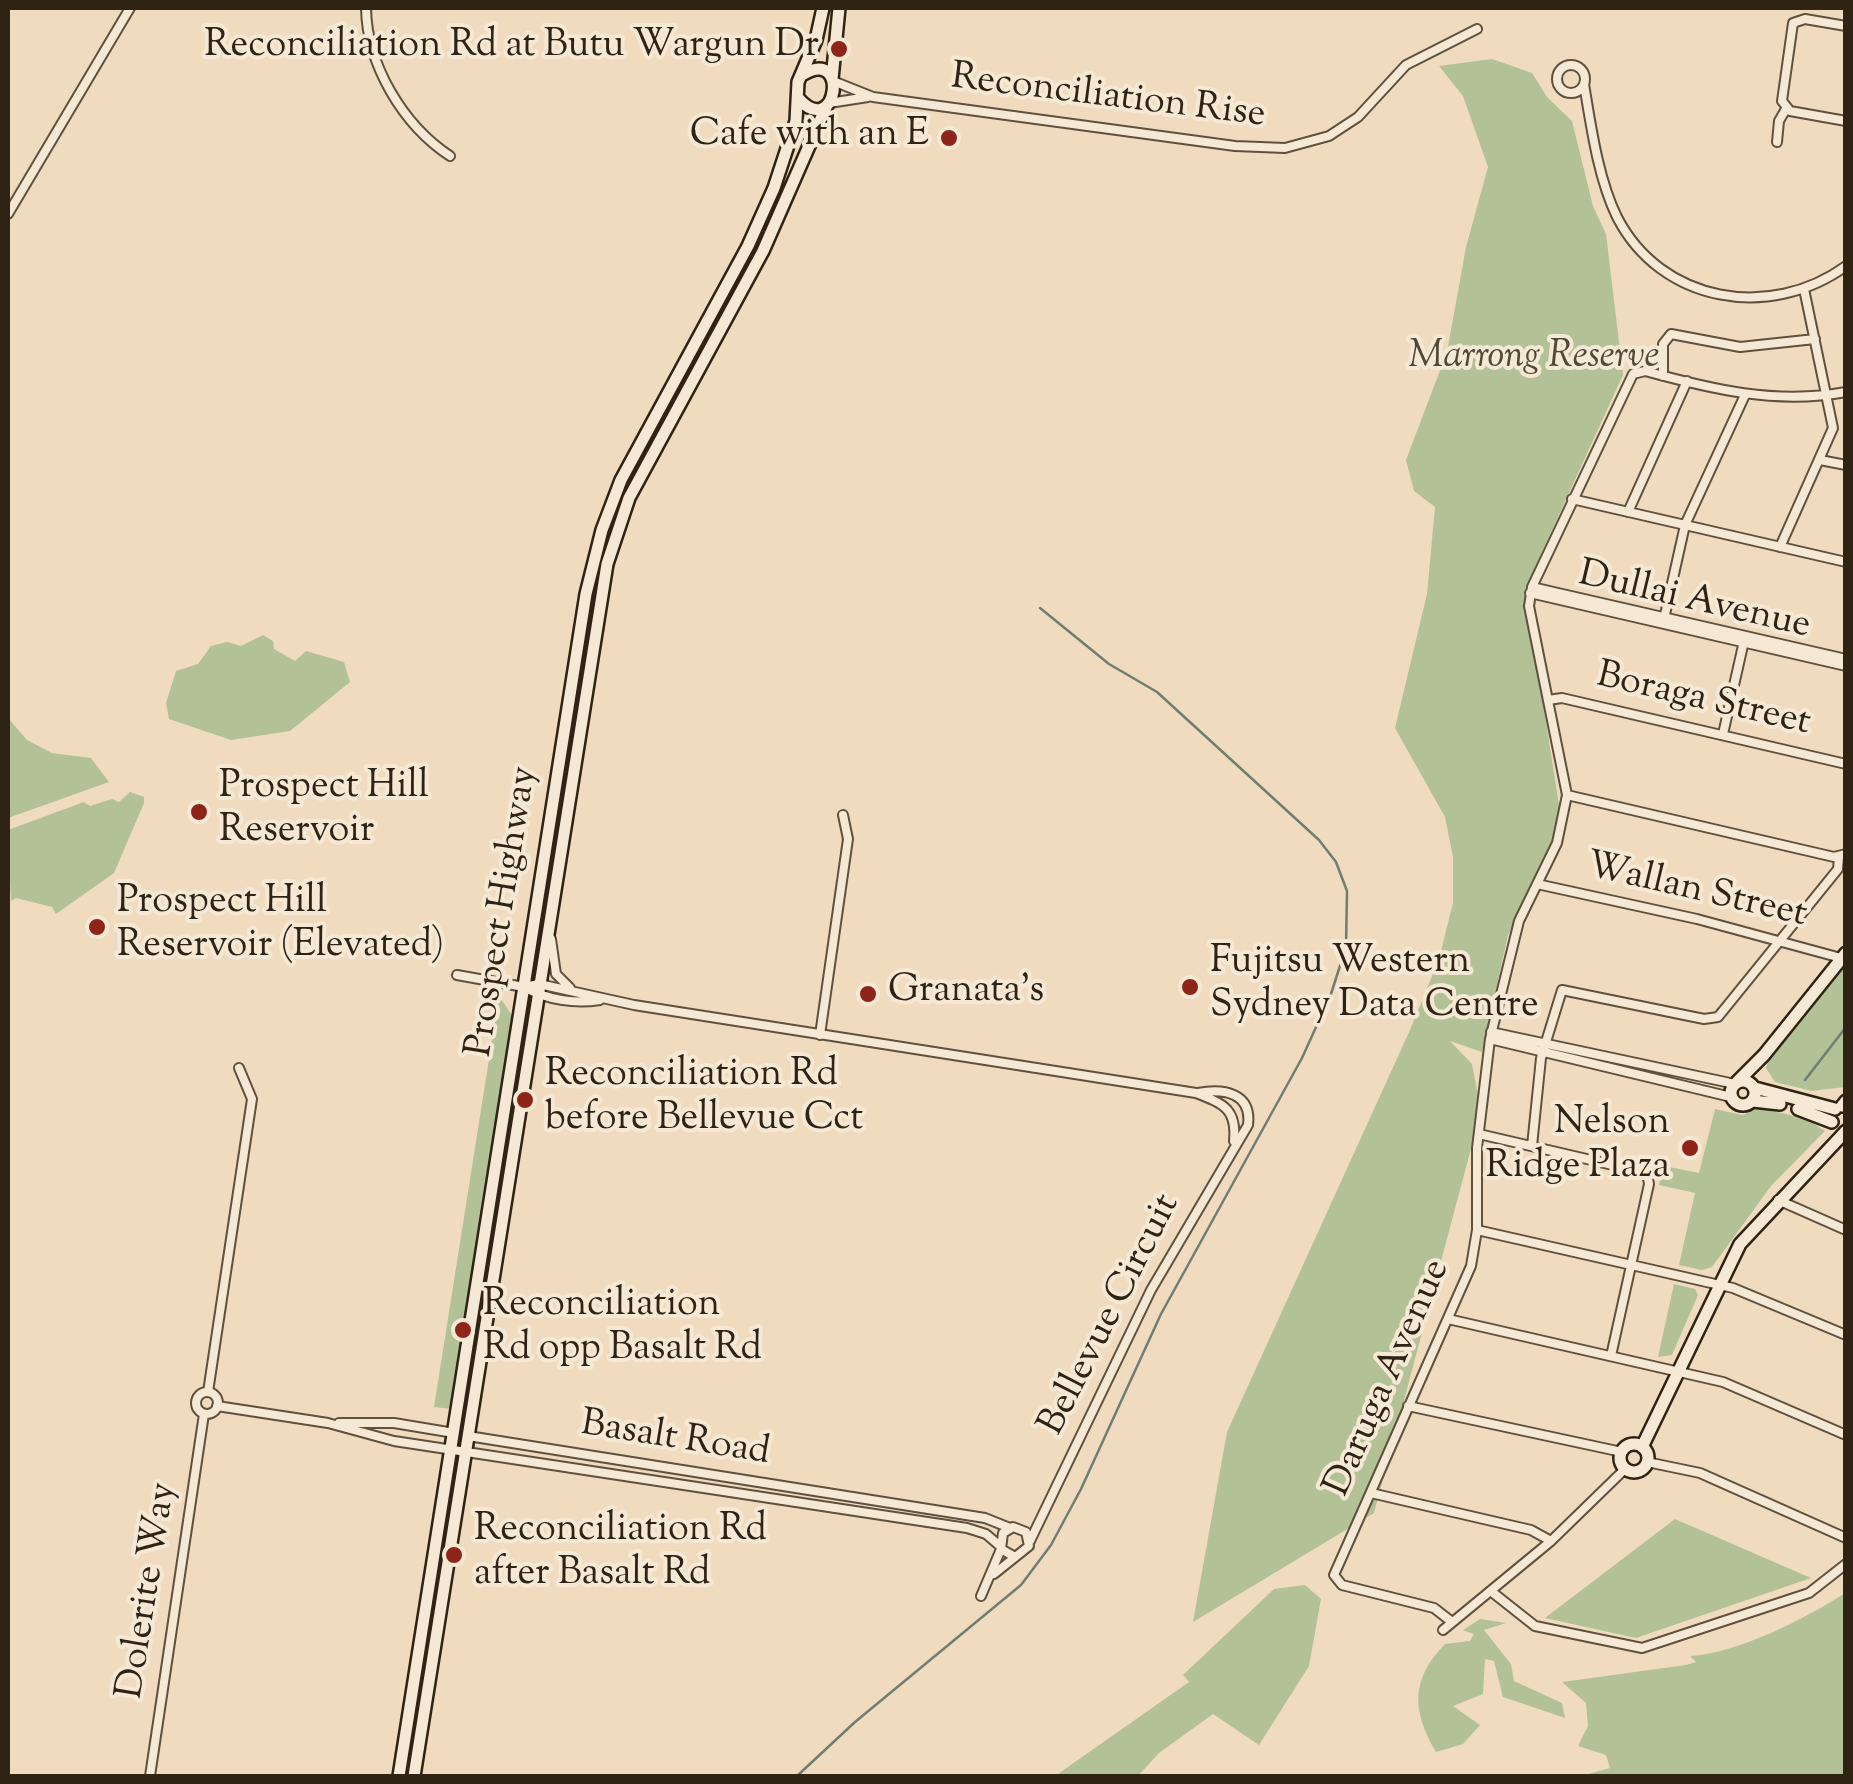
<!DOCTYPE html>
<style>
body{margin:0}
#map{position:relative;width:1853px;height:1784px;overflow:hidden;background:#f0dbbe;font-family:"Sorts Mill Goudy",serif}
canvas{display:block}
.frame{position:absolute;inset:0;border:10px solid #2f2314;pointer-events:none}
</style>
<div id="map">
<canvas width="1853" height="1784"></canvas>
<div class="frame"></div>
</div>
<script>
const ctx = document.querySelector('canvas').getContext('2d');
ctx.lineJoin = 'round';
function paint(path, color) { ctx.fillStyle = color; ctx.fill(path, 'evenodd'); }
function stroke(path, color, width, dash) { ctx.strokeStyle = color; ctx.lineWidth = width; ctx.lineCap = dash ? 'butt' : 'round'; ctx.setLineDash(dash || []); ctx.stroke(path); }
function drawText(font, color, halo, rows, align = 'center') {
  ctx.font = font + ' "Sorts Mill Goudy",serif'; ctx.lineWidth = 8; ctx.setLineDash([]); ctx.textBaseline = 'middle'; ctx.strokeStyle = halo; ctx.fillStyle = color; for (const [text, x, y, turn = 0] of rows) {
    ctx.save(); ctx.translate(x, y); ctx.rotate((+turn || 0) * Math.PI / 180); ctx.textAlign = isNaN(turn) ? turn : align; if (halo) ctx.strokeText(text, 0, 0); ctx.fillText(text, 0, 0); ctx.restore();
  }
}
const green = new Path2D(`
 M1492,59L1532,73L1547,97L1572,121L1593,206L1606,234L1623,375L1525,589L1560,811L1554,839L1508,935L1482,1052L1450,1041L1472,1064L1481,1111L1374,1513L1193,1622L1227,1432L1410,1030L1439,959L1453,903V857L1445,817L1395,728L1427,594L1435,507L1414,491L1406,460L1447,352L1466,247L1488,167L1463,96L1439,66Z
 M263,635L273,641L274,649L295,661L306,651L344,662L350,682L290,731L231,740L169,719L166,703L176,671L198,664L211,646L227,642L241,646Z
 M8,718L27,740L52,753L91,758L109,782L8,818Z
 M130,792L144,797V803L114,873L56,914L52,907L16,898L11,901L8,830L84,802L90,806L112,799L119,802Z
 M1845,959V1087L1812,1091L1775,1082L1766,1068L1773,1048Z
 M499,996L513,1017L452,1409L434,1407Z
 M1760,1108L1807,1119L1825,1131L1771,1186L1712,1267L1702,1270L1679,1265L1695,1193L1659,1185L1664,1166L1699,1173L1715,1109L1742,1115Z
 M1674,1284L1695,1289L1698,1295L1672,1355L1658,1357Z
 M1675,1519L1811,1578L1636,1638L1545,1618Z
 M1305,1585L1321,1599L1309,1666L1259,1745L1213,1714L1159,1753L1138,1776H1055L1189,1682L1183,1675L1274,1589Z
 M1845,1593V1776H1581L1610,1768L1606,1755L1578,1746L1588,1726L1586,1703L1562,1682L1686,1665L1696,1662L1690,1656C1736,1654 1807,1618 1845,1593Z
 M1480,1619L1506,1623L1484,1630L1511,1664L1514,1681L1562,1703L1565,1718L1503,1697L1494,1661L1485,1659L1483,1694L1453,1706L1480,1725L1463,1744L1436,1752C1412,1711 1410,1680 1445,1644L1470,1641L1474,1634L1463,1630Z`);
const stream = new Path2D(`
 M1805,1080L1846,1027
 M797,1776L855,1722L1021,1585L1051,1545L1081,1489L1161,1314L1302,1058L1331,994L1346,947L1347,891L1336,862L1319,840L1157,692L1109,664L1040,608`);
const street = new Path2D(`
 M366,8C367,65 403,125 450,156
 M1846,26L1805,19L1793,23L1782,101L1790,111L1846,121
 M1557 79a14 14 0 1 1 28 0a14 14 0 1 1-28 0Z
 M833,81L873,97L1235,146L1285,148L1329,136L1358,117L1406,65L1477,29
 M1584,84C1591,126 1598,178 1617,217C1661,303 1770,321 1846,266
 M829,103L868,97
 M1777,142L1779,121L1786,109
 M8,214L130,8
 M1663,376V344L1671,334L1740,347L1815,339
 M1820,460L1846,465
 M1572,499L1846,562
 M1628,512L1687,381
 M1780,547L1833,428L1804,289
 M1532,587L1846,659
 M1530,593L1846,666
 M1664,619L1685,525L1745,395
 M1548,700L1562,698L1846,764
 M1723,734L1744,641
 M1567,795L1834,857L1846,854
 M1537,884L1697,919L1841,958
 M551,939L556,974L570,988
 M457,975L524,987L539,984L634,1005L1196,1093C1224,1104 1237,1109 1234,1141
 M524,987C547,1000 575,1004 600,1000
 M1491,1032L1735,1084
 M820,1035L848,839L843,815
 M1490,1039L1731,1097
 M1479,1134L1647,1173L1649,1184L1611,1356
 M1532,1146L1541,1058L1562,990L1704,1019L1718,1017L1838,869L1839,857
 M1778,1200L1846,1230
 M1477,1230L1733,1288L1846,1335
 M1448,1319L1723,1382L1846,1435
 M208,1392L252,1099L239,1068
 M196 1403a11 11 0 1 1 22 0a11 11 0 1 1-22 0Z
 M217,1406L328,1423L394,1441L967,1528L986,1534L1000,1546
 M1408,1406L1622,1452
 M339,1423H394L454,1433
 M468,1436L985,1518L1010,1528
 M1647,1462L1700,1473L1846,1538
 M1371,1493L1531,1530L1551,1541
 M1030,1541L1151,1290L1248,1125C1252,1093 1224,1088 1198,1093
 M994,1574L1029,1546L1026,1532L1013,1527L1003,1533L1001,1549L1015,1557
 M1492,1592L1535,1626L1642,1648L1809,1593L1846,1564
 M981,1596L1001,1549
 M1452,1622L1434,1608L1342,1585L1334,1575L1471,1266L1477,1230V1148L1490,1039L1519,921L1557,843L1567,795L1529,606L1532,587L1633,374L1645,371C1711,389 1776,405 1846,392
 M1443,1630L1551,1541L1625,1469
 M150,1776L204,1414`);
const secondary = new Path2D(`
 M832,79L839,8
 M798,98C837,142 851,45 802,75
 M1731 1093a12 12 0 1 1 24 0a12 12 0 1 1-24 0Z
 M1737,1082L1764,1055L1846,953
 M1755,1088L1835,1109
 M1753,1101L1780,1104
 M1842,1106L1846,1101
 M1798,1109L1832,1122
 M1620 1458a14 14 0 1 1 28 0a14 14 0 1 1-28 0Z
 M1642,1447L1740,1244L1846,1131
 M399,1776L586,594L602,530L621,480L748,246L774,188L796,121L798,82L816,40L823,8
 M414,1776L607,564L629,498L763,251L827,105`);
const markers = [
 [839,49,10,"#8f2418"],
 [949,138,10,"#8f2418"],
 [199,812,10,"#8f2418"],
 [97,927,10,"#8f2418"],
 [1190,987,10,"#8f2418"],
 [868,994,10,"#8f2418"],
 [525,1100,10,"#8f2418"],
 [1690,1148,10,"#8f2418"],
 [463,1330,10,"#8f2418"],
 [454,1555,10,"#8f2418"]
];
const poiNames = [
 ["Reconciliation Rd at Butu Wargun Dr",819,49,"right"],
 ["Cafe with an E",929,138,"right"],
 ["Prospect Hill",219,790],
 ["Reservoir",219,834],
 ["Prospect Hill",117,905],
 ["Reservoir (Elevated)",117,949],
 ["Fujitsu Western",1210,965],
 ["Sydney Data Centre",1210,1009],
 ["Granata's",888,994],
 ["Reconciliation Rd",545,1078],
 ["before Bellevue Cct",545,1122],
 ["Nelson",1670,1126,"right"],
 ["Ridge Plaza",1670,1170,"right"],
 ["Reconciliation",483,1308],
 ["Rd opp Basalt Rd",483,1352],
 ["Reconciliation Rd",474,1533],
 ["after Basalt Rd",474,1577]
];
const streetNames = [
 ["Reconciliation Rise",1108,99,7],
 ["Dullai Avenue",1694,603,13],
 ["Boraga Street",1703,702,13],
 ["Wallan Street",1696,893,13],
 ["Prospect Highway",505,912,-81],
 ["Bellevue Circuit",1112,1316,-63],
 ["Daruga Avenue",1390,1379,-66],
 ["Basalt Road",675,1441,9],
 ["Dolerite Way",150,1591,-81]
];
const parkNames = [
 ["Marrong Reserve",1534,360]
];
paint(green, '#b3c197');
stroke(stream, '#6f7e74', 2.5);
stroke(street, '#5f513e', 12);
stroke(secondary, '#2f2314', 16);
stroke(street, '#f5e8d5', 8);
stroke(secondary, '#f5e8d5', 11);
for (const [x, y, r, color] of markers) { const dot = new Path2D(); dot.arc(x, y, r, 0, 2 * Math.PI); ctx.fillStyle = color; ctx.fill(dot); stroke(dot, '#f5e8d5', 4); }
drawText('38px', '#2f2314', '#f5e8d5', poiNames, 'left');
drawText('38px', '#2f2314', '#f5e8d5', streetNames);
drawText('italic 38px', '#504a35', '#f5e8d5', parkNames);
</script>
